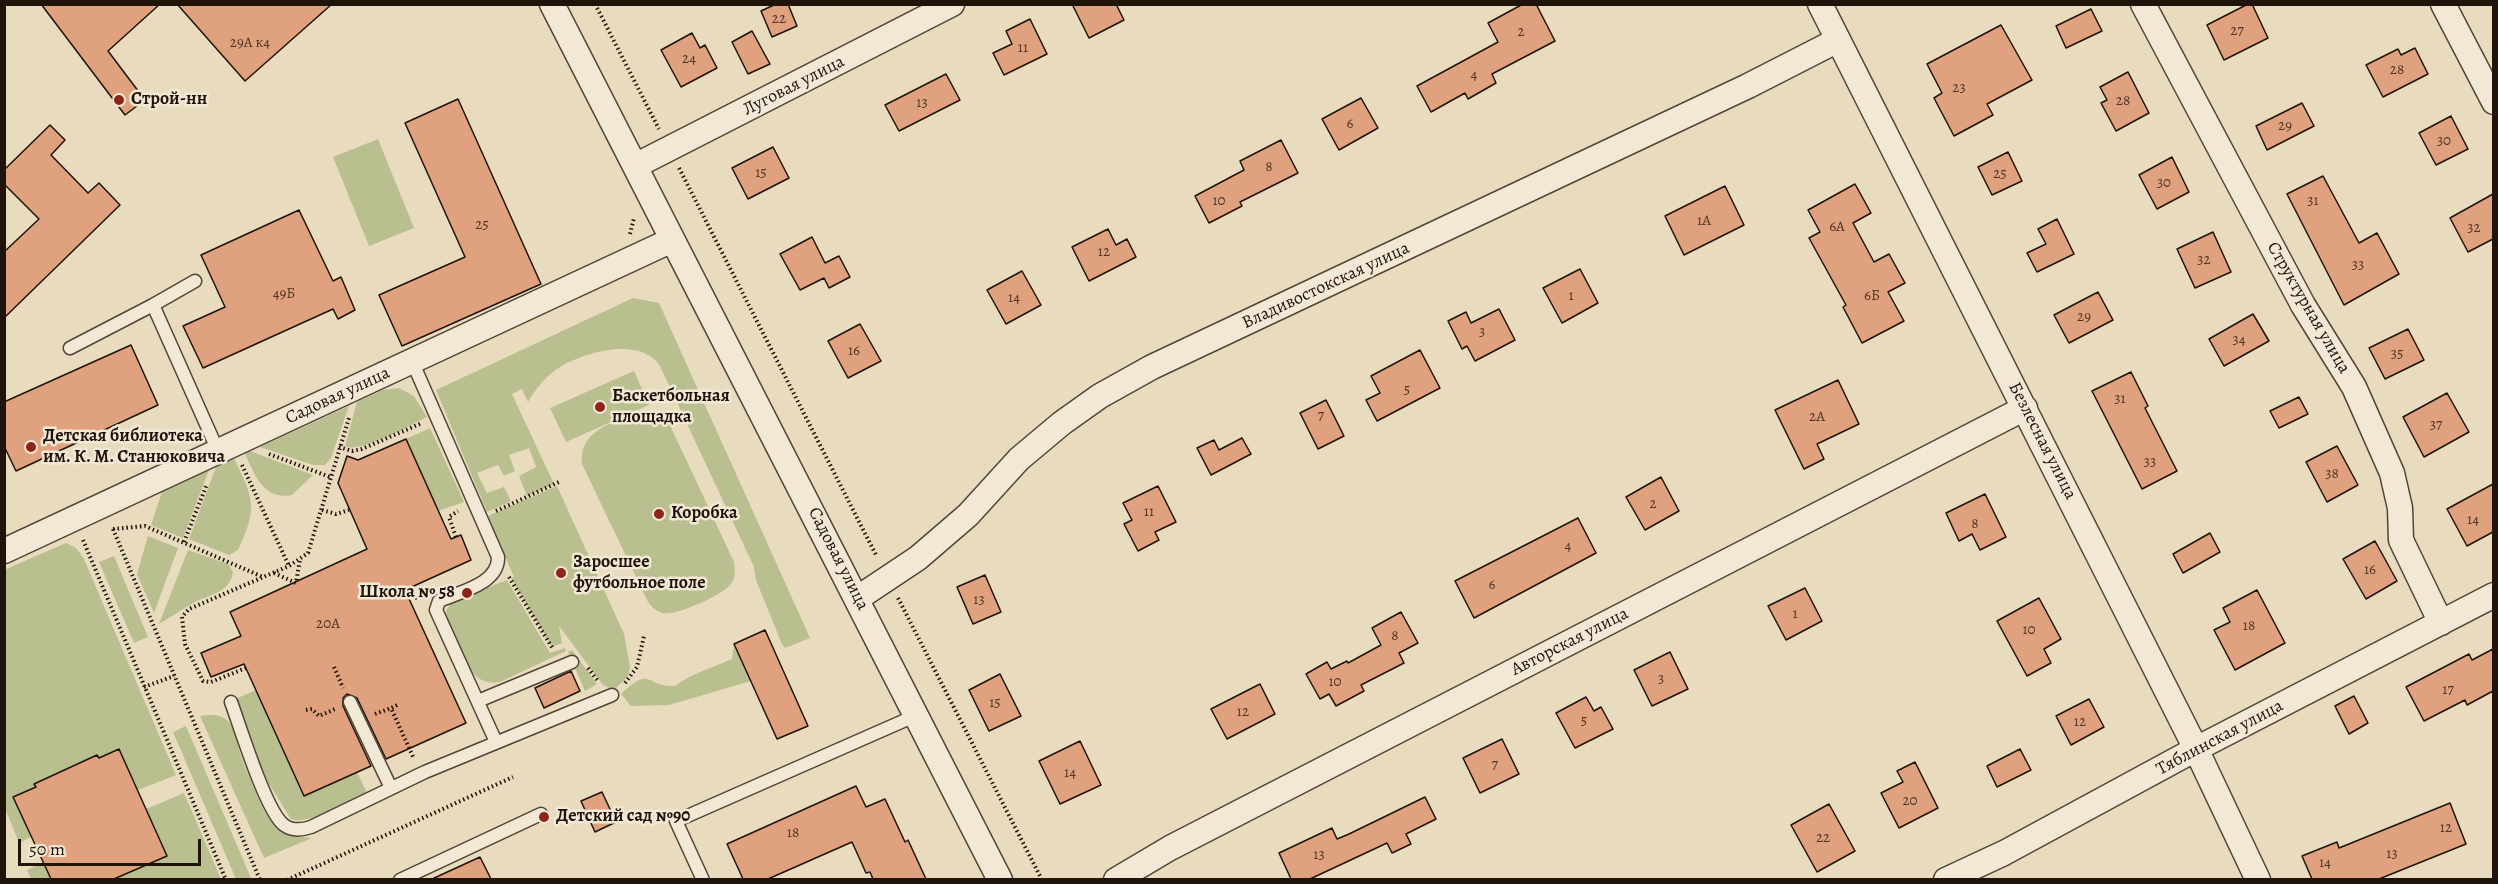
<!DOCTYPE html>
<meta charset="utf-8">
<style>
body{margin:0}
#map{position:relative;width:2498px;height:884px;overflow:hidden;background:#e9dbbe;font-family:Alegreya,serif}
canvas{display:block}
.frame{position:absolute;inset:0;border:6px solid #1f130a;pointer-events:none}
.scale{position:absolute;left:18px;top:839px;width:183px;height:27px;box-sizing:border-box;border:3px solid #1f130a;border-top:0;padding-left:8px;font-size:18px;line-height:21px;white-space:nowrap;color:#1f130a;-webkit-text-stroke:4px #f1e8d5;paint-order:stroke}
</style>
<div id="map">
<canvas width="2498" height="884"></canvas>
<div class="frame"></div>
<div class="scale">50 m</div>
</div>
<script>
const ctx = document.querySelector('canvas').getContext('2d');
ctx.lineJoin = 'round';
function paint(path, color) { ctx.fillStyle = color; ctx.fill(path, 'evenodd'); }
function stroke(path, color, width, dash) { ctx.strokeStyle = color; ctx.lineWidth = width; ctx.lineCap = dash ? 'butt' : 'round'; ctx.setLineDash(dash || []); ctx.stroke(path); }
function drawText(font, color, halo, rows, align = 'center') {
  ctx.font = font + ' Alegreya,serif'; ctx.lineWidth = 5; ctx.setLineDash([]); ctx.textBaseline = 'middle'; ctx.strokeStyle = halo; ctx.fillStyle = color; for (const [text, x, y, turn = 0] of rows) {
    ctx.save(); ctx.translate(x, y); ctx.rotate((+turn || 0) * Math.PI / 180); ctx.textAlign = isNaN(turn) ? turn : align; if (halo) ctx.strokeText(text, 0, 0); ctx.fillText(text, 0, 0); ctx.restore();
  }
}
const green = new Path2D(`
 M378,139L414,228L369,246L333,157Z
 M633,298L659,303L810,638L785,648L782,644L756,580L754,567L660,366C640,336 585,352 560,367C546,376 536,388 528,402L522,389L512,394L554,484L527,496L519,476L536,467L529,448L509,455L515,471L504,476L498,465L477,473L487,493L504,487L511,501L487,512L436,390Z
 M634,371L649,405L566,442L550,408Z
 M399,388L414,396L427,417C410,425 361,454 345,446L357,402L383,390Z
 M349,406L331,458L325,465H313L260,447Z
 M639,411L661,414L669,423L734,562C735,569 736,578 731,584C723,595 676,616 663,613C656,611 652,607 648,602L582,464C578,430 614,423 639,411Z
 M430,428L464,502L438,511L406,439Z
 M250,451L313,475L292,495C263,500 255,475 245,454Z
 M234,458C254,500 258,507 238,550L229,555L189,539L216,467Z
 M209,470L183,538L151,525L162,492Z
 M557,486L624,634L630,667L628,676L614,690L603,685L559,626L562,643L552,647L511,578L514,577L488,516Z
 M148,536L178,548L154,613L137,574Z
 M66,543L76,548L84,559L176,775L138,790L119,749L99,758L97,755L35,783L36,787L13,797L31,837L19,843L5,808L4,570Z
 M188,550L228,564L233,572C230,592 212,594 197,601C184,608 171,617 159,624Z
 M114,556L148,637L134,643L99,562Z
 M507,580L550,653L565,648L566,651L500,682C467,688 458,646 446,622L445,613L451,602Z
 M734,644L751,681L669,705L631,706L621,694C652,664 646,688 675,686C691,674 713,667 732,659Z
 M572,650L597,684L585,691L568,652Z
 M256,690L304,796L357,772L368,795C352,801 306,826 291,819L266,779L233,700Z
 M200,716C238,709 234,737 243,762C250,778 262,811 273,824C282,834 299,837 312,838L264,858Z
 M186,726L251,878L236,879L173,732Z
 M184,793L221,879L114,880L167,856L146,809Z
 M43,862L51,879H31L27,870Z`);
const building = new Path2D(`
 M41,4H160L108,51L145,100L125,115Z
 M177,4H332L245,81Z
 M776,4H788L797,26L772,37L761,11Z
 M1072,4H1116L1124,20L1089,38Z
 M1523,4H1536L1555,41L1492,74L1496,83L1468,99L1465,93L1431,112L1417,86L1498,42L1488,23Z
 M2248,4H2252L2268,38L2224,60L2207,25Z
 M2091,9L2102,31L2066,48L2056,26Z
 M1030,19L1047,54L1004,75L993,53L1012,44L1006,31Z
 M2001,25L2032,80L1987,104L1993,115L1954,136L1934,98L1942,93L1927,64Z
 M752,31L770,64L748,74L732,42Z
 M692,33L700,48L705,45L717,68L681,87L661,50Z
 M2415,48L2428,74L2383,97L2366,65L2398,49L2401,55Z
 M2128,72L2149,113L2116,131L2101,103L2107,100L2100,87Z
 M946,74L960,100L899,131L885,105Z
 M1361,98L1378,128L1339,150L1322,119Z
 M458,99L541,284L402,346L379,295L465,257L405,123Z
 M2302,103L2314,126L2267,150L2256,126Z
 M2451,116L2468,149L2436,165L2419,133Z
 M50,125L65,140L51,155L88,193L99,183L120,205L4,318V252L39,219L4,184V170Z
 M1281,140L1298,173L1240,202L1242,206L1209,223L1195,196L1244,170L1240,161Z
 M773,147L789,178L748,199L732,168Z
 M2008,152L2022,181L1992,195L1978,167Z
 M2172,157L2189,192L2157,209L2139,175Z
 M2323,176L2359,243L2377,233L2399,274L2344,305L2287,194Z
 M1855,184L1871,213L1853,223L1874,262L1889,254L1905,283L1888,292L1904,321L1862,343L1843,307L1846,305L1809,238L1820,232L1808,210Z
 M1725,186L1744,225L1684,255L1665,216Z
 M2493,194V239L2468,252L2450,218Z
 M299,210L333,281L341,277L355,310L338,319L333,309L203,368L183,326L225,307L201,255Z
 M2057,219L2074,254L2037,272L2027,253L2046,244L2038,229Z
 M1108,229L1116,245L1127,239L1136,257L1089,281L1072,247Z
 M2213,232L2231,272L2195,288L2177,249Z
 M812,237L825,263L839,256L850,277L829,288L824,278L800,290L780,254Z
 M1580,269L1598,303L1562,323L1543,288Z
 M1022,271L1041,305L1006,324L987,290Z
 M2098,292L2113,320L2069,343L2054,315Z
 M1499,309L1515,340L1475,361L1467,346L1462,349L1448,321L1466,312L1471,323Z
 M2253,314L2269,341L2224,366L2209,339Z
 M860,324L881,361L848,378L828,341Z
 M2408,329L2424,360L2385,379L2369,348Z
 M131,345L158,405L16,471L4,446V402Z
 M1420,350L1440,388L1377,421L1366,400L1380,393L1371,376Z
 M2131,372L2148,406L2145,408L2177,471L2142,489L2092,391Z
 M1838,380L1859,424L1817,444L1824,459L1804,469L1775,410Z
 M2447,393L2469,432L2424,457L2403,417Z
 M2299,397L2308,414L2279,428L2270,411Z
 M1326,400L1344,436L1318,449L1300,413Z
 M1242,438L1251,454L1211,475L1197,448L1214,440L1219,450Z
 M406,439L451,539L461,535L471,560L405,590L466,723L386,759L357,698L347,694L343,698V706L371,766L304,796L244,664L211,677L201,653L241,636L230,612L367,549L338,483L347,456L358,460Z
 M2337,446L2358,485L2327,502L2306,462Z
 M1661,477L1679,511L1645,530L1626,497Z
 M2493,484V532L2467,546L2447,509Z
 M1158,486L1176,522L1155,532L1159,540L1138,551L1124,524L1132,520L1123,503Z
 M1985,494L2006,537L1980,550L1972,534L1959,541L1946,513Z
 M1578,518L1596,553L1474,618L1455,581Z
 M2210,533L2220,552L2183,573L2173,554Z
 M2375,541L2397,581L2366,599L2343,559Z
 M985,575L1001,612L973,624L957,587Z
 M1805,588L1822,621L1786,640L1768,606Z
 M2257,590L2285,643L2235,670L2214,630L2230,622L2223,608Z
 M2039,598L2061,639L2044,649L2051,663L2027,676L1997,621Z
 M1401,612L1418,643L1399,653L1404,663L1361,685L1364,691L1336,706L1329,694L1320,699L1306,674L1327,662L1331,669L1347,661L1348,663L1381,645L1372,628Z
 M765,630L808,726L777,739L734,644Z
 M2493,649V691L2467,705L2465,700L2424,721L2406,687L2469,654L2472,660Z
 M1670,652L1688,689L1652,706L1634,670Z
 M571,671L580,691L544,708L535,688Z
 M1000,674L1021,716L989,731L969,690Z
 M1260,684L1275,714L1227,739L1211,709Z
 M2354,696L2368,723L2349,734L2335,706Z
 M1586,697L1594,711L1601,707L1613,729L1575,748L1556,713Z
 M2089,699L2104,727L2071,745L2056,716Z
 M1502,739L1519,774L1480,793L1463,758Z
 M1080,741L1101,785L1060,804L1039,761Z
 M119,749L167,856L114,879H51L13,797L36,787L34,784L97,755L99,758Z
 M2020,749L2031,770L1997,787L1987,766Z
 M1915,762L1938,808L1899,828L1881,793L1903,782L1897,771Z
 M856,786L866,807L885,799L905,842L908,840L926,879H873L870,872L866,873L852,842L768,879H743L727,844Z
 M602,792L616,822L595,832L581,801Z
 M1425,797L1436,819L1406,834L1411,844L1392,853L1387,843L1310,879H1291L1279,853L1332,828L1337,839L1349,834Z
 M2450,803L2466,844L2379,879H2312L2302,856L2337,842L2339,848Z
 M1829,804L1855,851L1817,872L1791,825Z
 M480,857L491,879H432Z`);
const path = new Path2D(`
 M595,4L659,129
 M679,168L877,557
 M630,234L634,218
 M339,447L352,451L362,449L422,423
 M269,454L330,477
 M242,465L289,566
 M322,510L336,514L349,510
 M496,511L559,482
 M113,529L260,880
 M113,529L145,526L263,577
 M456,537L449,517L458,511
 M83,540L226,880
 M184,542L207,484
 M274,573L296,583L300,559
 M509,577L553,649
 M407,595L420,599
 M898,598L1042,880
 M334,667L343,688
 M246,668L211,682L203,681L185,644L182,617L189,609L289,566L308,553L349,418
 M588,668L598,681
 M625,683L637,667L644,636
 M144,687L174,676
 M397,705L391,708L414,759
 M306,710L312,709L319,716L335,709
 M375,714L391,708
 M287,880L513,777`);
const service = new Path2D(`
 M195,281L153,305L218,451
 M70,348L153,305
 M412,361L498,557C499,584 459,592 439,601L436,610L496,742
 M478,701L572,662
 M231,702C240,726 266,812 284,825C292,831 302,830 311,827L425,772L612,695
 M350,702L391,788
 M400,880L541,814
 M703,880L676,821L917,715`);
const minor = new Path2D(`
 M552,4L1000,880
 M1820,4L2196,749L2258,880
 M2143,4L2303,305L2354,387L2392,473L2400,508L2401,540L2441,623
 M2443,4L2494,102
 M635,166L952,4
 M4,551L672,240
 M858,598L918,558L968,515L1019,459L1062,423L1100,396L1152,367L1748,86L1838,40
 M1116,880L1170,848L2025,408
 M1946,880L2004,853L2196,749L2494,595`);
const markers = [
 [119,100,6,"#8f2418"],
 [600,407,6,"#8f2418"],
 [31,447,6,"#8f2418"],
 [659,514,6,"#8f2418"],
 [561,573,6,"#8f2418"],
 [467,593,6,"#8f2418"],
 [544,817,6,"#8f2418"]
];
const numberNames = [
 ["22",779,19],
 ["27",2237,31],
 ["2",1521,32],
 ["29А к4",250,43],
 ["11",1023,48],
 ["24",689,59],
 ["28",2397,70],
 ["4",1474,75],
 ["23",1959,88],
 ["28",2123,101],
 ["13",922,103],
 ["6",1350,124],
 ["29",2285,126],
 ["30",2444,141],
 ["8",1269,167],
 ["15",761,173],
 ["25",2000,174],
 ["30",2164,183],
 ["10",1219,201],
 ["31",2313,201],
 ["1А",1704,221],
 ["25",482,225],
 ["6А",1837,227],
 ["32",2474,228],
 ["12",1104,252],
 ["32",2204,260],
 ["33",2358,265],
 ["49Б",284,294],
 ["1",1571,296],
 ["6Б",1872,296],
 ["14",1014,298],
 ["29",2084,317],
 ["3",1482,332],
 ["34",2239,340],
 ["16",854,351],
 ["35",2397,354],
 ["5",1407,390],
 ["31",2120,399],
 ["7",1321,416],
 ["2А",1817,417],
 ["37",2436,425],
 ["33",2150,462],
 ["38",2332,474],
 ["2",1653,504],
 ["11",1149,512],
 ["14",2473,520],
 ["8",1975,524],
 ["4",1568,546],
 ["16",2370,570],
 ["6",1492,585],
 ["13",979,600],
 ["1",1795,614],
 ["20А",328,624],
 ["18",2249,626],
 ["10",2029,630],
 ["8",1395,636],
 ["3",1661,679],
 ["10",1335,682],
 ["17",2448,690],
 ["15",995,703],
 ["12",1243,712],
 ["5",1584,721],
 ["12",2080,722],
 ["7",1495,765],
 ["14",1070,773],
 ["20",1910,801],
 ["12",2446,828],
 ["18",793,833],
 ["22",1823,838],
 ["13",2392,854],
 ["13",1319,855],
 ["14",2325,863]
];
const streetNames = [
 ["Луговая улица",794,86,-27],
 ["Владивостокская улица",1326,286,-25],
 ["Структурная улица",2308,308,60],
 ["Садовая улица",338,396,-25],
 ["Безлесная улица",2042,441,63],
 ["Садовая улица",838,559,63],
 ["Авторская улица",1570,642,-27],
 ["Тяблинская улица",2220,738,-28]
];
const poiNames = [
 ["Строй-нн",131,100],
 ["Баскетбольная",612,397],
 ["площадка",612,418],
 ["Детская библиотека",43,437],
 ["им. К. М. Станюковича",43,458],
 ["Коробка",671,514],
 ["Заросшее",573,563],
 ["футбольное поле",573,584],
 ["Школа № 58",455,593,"right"],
 ["Детский сад №90",556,817]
];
paint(green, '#babf8f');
paint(building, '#e0a17e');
stroke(building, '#1f130a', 1.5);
stroke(service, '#524537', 15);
stroke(minor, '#524537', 27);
stroke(path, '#1f130a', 4, [1.5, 3]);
stroke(service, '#f1e8d5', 12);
stroke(minor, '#f1e8d5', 24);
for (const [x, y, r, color] of markers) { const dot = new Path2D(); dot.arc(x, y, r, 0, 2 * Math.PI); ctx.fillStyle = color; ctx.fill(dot); stroke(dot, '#f1e8d5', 2); }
drawText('15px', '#4f3627', null, numberNames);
drawText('18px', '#1f130a', '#f1e8d5', streetNames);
drawText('bold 18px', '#1f130a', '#f1e8d5', poiNames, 'left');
</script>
